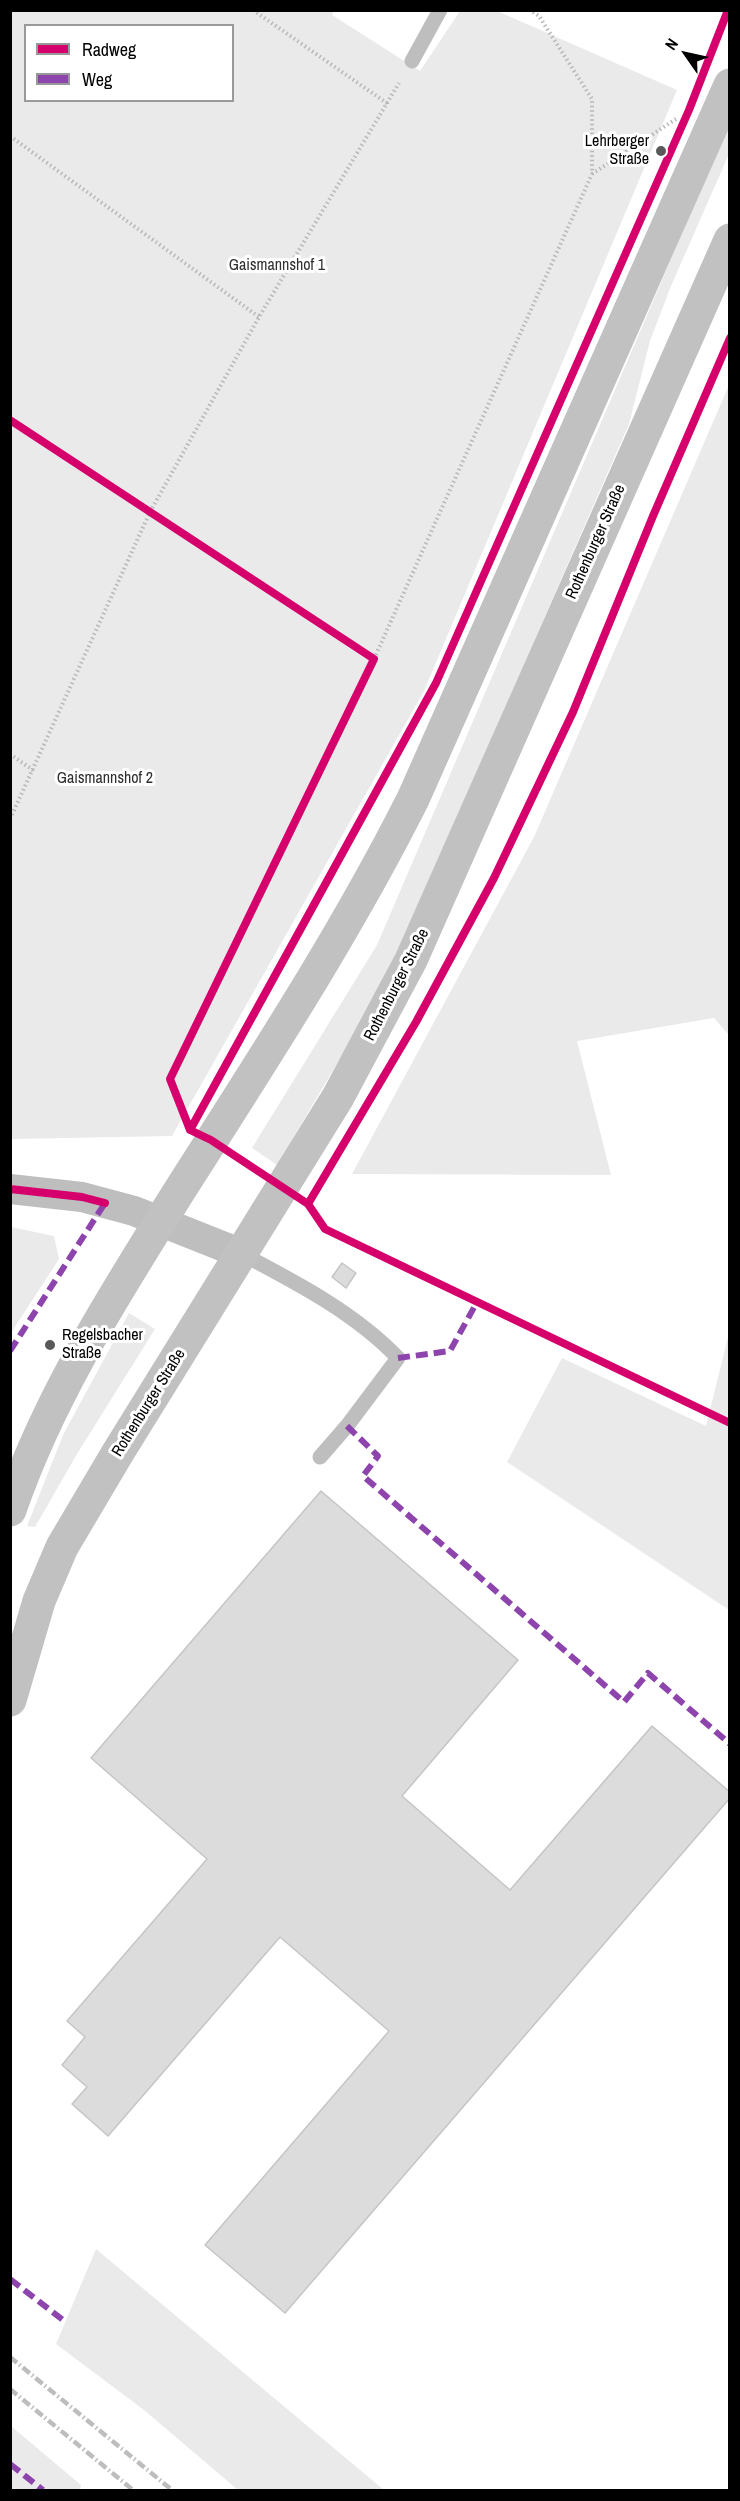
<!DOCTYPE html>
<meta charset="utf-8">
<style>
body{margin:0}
#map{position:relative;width:740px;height:2501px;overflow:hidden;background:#fff;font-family:"Archivo Narrow",sans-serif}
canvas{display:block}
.frame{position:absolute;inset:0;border:12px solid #000;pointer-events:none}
.legend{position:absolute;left:24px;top:24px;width:210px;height:78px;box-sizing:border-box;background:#fff;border:2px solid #999;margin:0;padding:8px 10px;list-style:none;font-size:18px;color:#000}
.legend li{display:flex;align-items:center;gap:12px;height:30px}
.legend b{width:30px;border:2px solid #999}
.north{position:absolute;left:656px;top:24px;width:60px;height:60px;-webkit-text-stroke:4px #fff;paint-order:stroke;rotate:304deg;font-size:16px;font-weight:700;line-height:24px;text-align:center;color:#000}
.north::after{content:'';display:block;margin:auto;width:21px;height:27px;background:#000;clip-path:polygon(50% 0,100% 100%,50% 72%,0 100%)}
</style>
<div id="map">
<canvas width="740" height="2501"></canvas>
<div class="frame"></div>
<ul class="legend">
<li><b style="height:8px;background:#d6006c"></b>Radweg</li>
<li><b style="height:8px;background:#8e44ad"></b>Weg</li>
</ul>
<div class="north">N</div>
</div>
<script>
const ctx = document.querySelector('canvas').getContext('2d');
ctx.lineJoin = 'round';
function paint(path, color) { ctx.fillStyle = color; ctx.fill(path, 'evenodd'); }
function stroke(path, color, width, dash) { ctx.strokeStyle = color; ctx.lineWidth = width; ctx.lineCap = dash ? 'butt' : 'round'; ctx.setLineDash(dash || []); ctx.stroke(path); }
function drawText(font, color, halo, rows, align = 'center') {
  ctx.font = font + ' "Archivo Narrow",sans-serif'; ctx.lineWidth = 6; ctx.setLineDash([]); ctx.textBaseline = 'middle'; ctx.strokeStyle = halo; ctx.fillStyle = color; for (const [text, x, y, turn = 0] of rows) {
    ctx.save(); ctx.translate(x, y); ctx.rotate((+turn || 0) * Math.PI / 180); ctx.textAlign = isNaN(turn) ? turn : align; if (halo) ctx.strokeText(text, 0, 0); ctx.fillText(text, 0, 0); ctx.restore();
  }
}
const green = new Path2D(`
 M11,11H334L332,15L420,71L460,11H497L677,90L424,691L172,1136L11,1139ZM26,26H232V100H26Z
 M729,124V154L671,286L650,341L629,424L405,936L355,1033L277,1165L252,1148L377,945Z
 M729,385V1035L714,1018L577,1041L611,1175L352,1174L534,837Z
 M11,1227L54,1236L59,1259L11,1333Z
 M129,1313L155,1329L77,1454L35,1527L27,1526L63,1435Z
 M729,1333V1610L507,1462L562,1358L706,1426Z
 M96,2249L384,2490H238L144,2410L56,2344Z
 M11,2426L81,2485L80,2490H11Z`);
const building = new Path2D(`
 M342,1263L356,1273L346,1288L332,1277Z
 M321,1491L518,1660L402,1796L510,1890L652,1726L730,1792V1798L285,2313L205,2245L389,2031L280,1937L108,2136L72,2104L87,2087L62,2065L85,2037L67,2021L207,1859L91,1758Z`);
const path = new Path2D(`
 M253,10L388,104
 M10,136L259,317
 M592,174L676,119
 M374,659L592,174V99L539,16L530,10
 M10,754L34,771
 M10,819L150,512L259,317L399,83`);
const service = new Path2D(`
 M412,61L440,10
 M242,1254C297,1283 355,1313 398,1358L347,1426L320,1457`);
const minor = new Path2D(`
 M10,1189L82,1197L134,1211L242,1254`);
const secondary = new Path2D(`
 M10,1510C49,1396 115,1294 178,1193C260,1064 344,936 413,799L730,85
 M10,1700L39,1601L62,1547L117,1454L338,1097L411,960L730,240`);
const rail = new Path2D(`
 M10,2357L172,2490
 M10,2389L133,2490`);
const quiet = new Path2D(`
 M10,1351L105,1203
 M398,1358L450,1351L477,1302
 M347,1426L378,1456L363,1476L624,1702L648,1673L730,1744
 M10,2279L63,2320
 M10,2464L43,2490`);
const cycleway = new Path2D(`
 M10,420L374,659L170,1079L190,1130L211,1140L308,1204L325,1229L730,1423
 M190,1130L436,683L689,110L728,10
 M10,1189L82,1197L105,1203
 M308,1204L416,1022L494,878L573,712L653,516L730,338`);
const markers = [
 [661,151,6,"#595959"],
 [50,1345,6,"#595959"]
];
const poiNames = [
 ["Lehrberger",649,142],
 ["Straße",649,160],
 ["Regelsbacher",62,1336,"left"],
 ["Straße",62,1354,"left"]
];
const parkNames = [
 ["Gaismannshof 1",277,266],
 ["Gaismannshof 2",105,779]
];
const streetNames = [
 ["Rothenburger Straße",596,542,-66],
 ["Rothenburger Straße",397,985,-63],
 ["Rothenburger Straße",149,1403,-58]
];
paint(green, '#eaeaea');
paint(building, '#dcdcdc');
stroke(building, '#c5c5c5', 1.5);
stroke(path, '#b8b8b8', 4, [1.5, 3]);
stroke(service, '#bebebe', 15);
stroke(minor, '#bebebe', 30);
stroke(secondary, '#c1c1c1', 33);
stroke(rail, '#bdbdbd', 4.5, [9, 3, 1.5, 3]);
stroke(quiet, '#8e44ad', 6, [12, 6]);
stroke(cycleway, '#d6006c', 8);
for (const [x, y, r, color] of markers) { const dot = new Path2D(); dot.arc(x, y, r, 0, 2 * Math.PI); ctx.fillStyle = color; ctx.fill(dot); stroke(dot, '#fff', 2); }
drawText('16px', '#000', '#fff', poiNames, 'right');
drawText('16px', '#2f2f2f', '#fff', parkNames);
drawText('16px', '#000', '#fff', streetNames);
</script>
